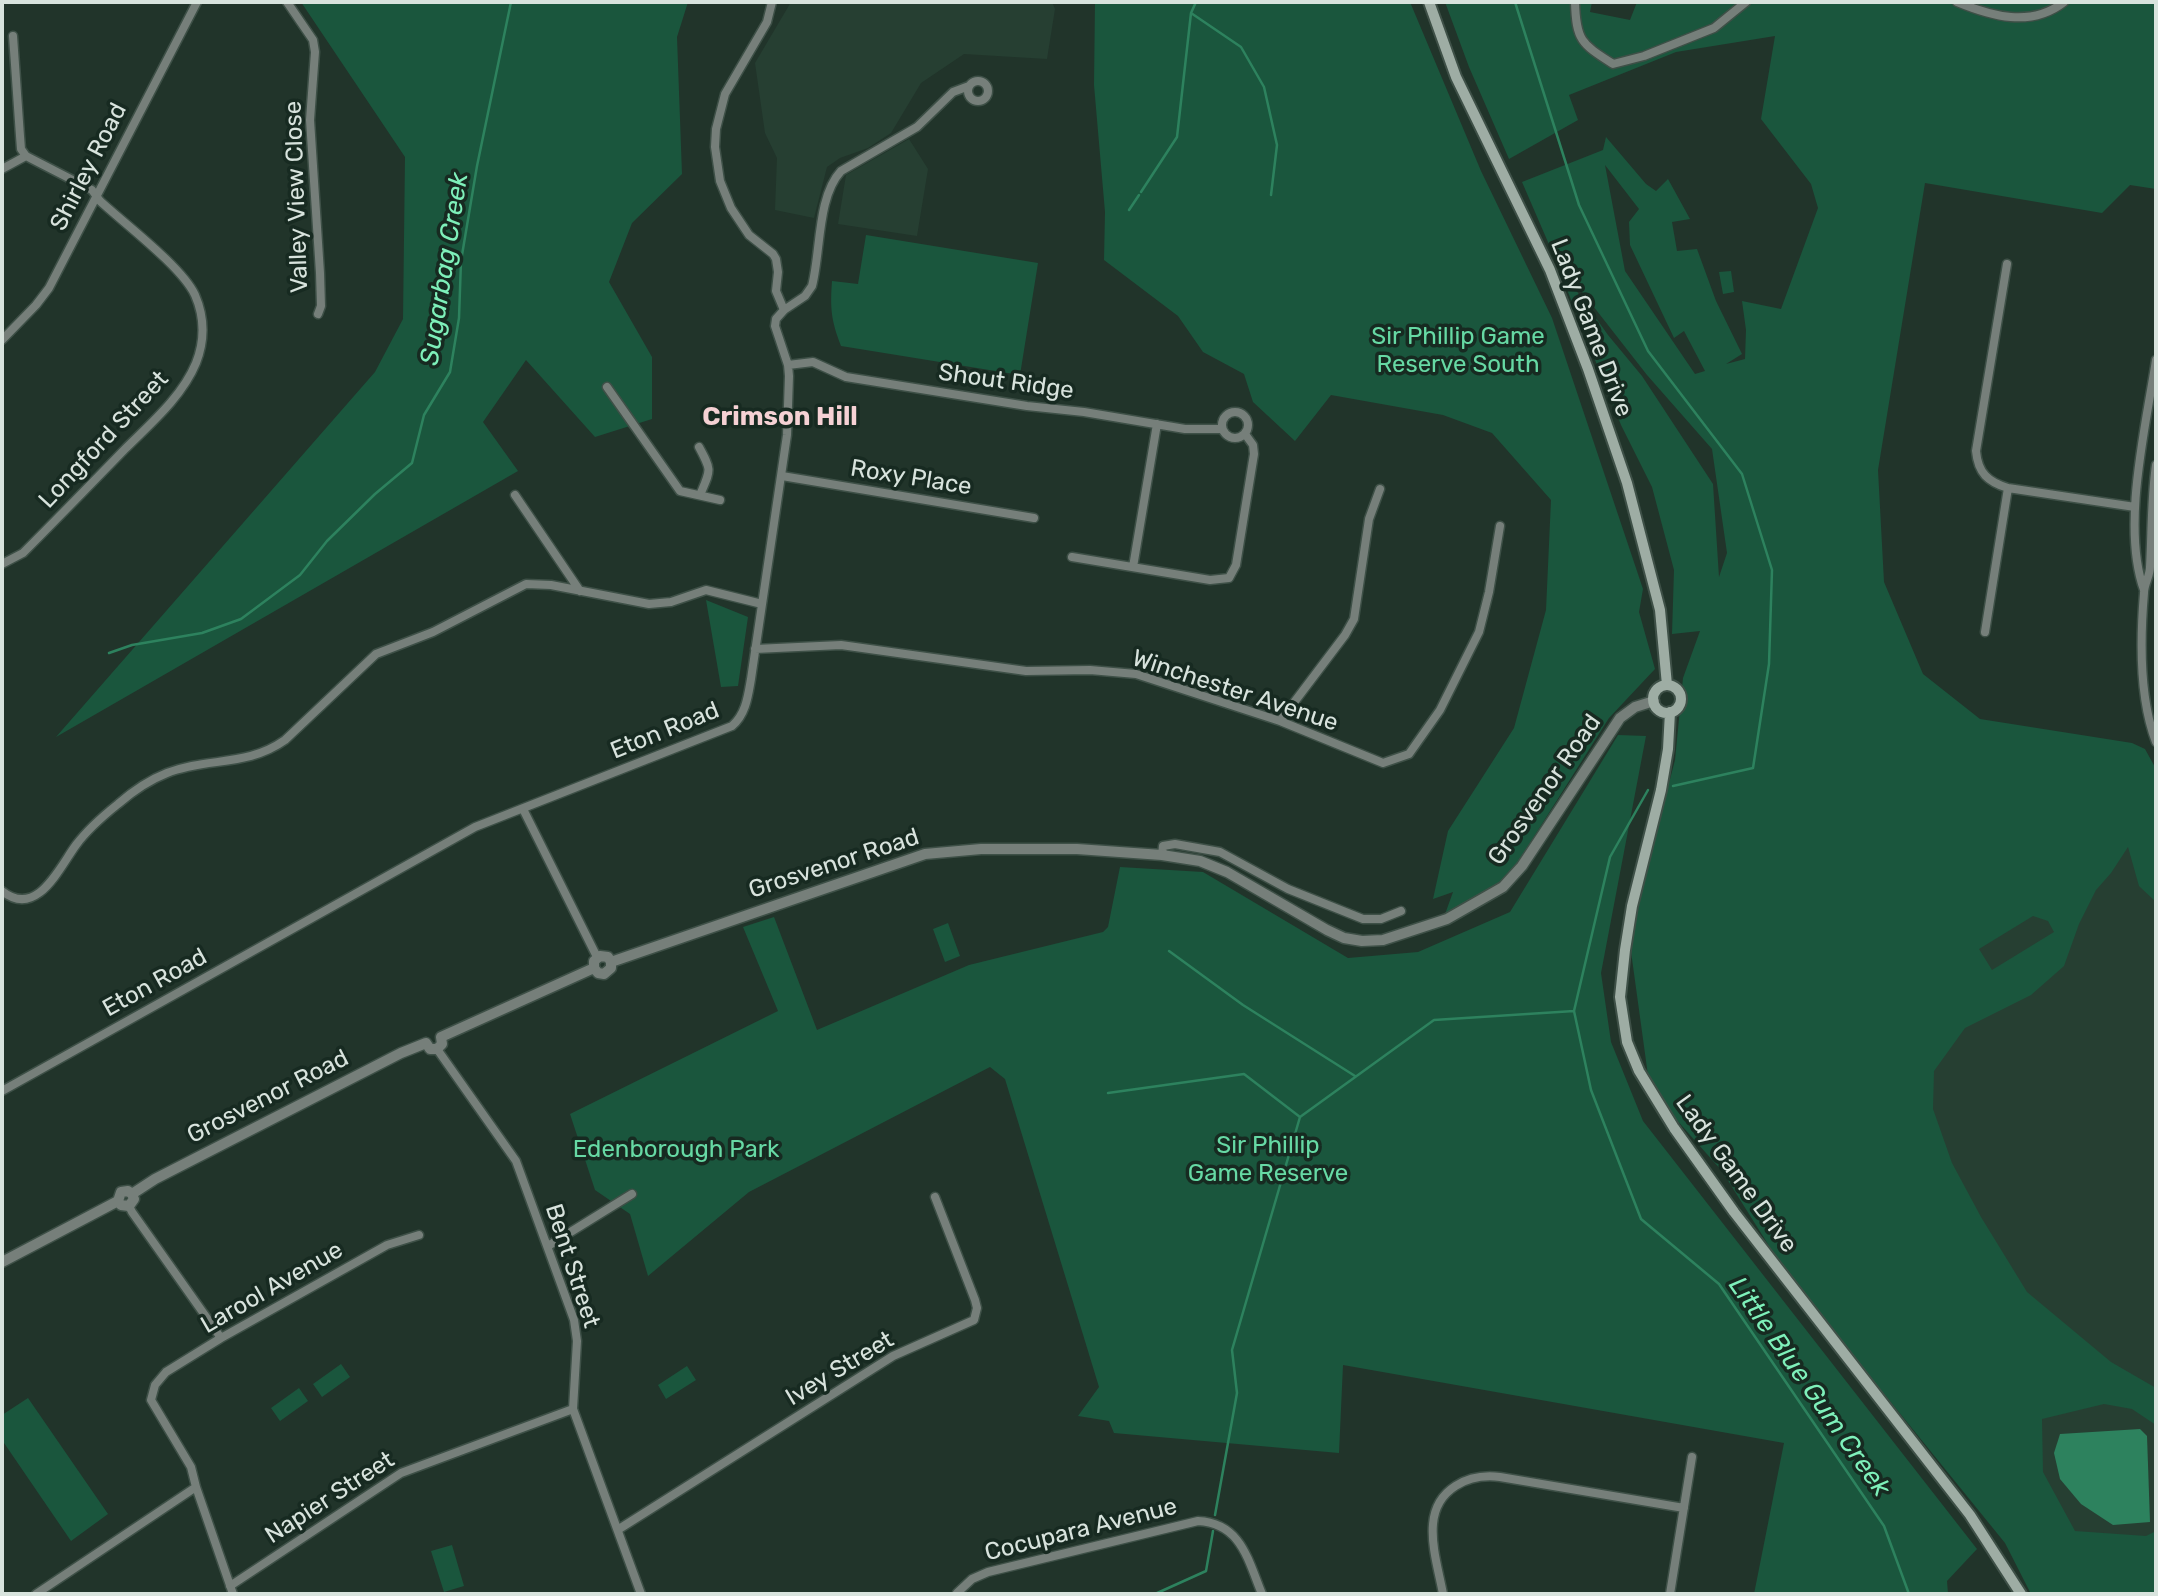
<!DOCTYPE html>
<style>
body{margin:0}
#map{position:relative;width:2158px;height:1596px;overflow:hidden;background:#21342a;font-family:Rubik,sans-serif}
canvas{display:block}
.frame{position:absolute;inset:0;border:4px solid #d8e3dd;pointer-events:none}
</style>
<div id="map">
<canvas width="2158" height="1596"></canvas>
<div class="frame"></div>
</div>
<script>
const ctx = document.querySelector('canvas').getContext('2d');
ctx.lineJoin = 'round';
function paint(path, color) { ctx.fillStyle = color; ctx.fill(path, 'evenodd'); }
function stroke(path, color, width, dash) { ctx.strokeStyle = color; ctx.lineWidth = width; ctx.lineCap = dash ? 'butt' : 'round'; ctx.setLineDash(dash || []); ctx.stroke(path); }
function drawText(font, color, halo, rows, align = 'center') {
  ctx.font = font + ' Rubik,sans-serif'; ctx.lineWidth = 7; ctx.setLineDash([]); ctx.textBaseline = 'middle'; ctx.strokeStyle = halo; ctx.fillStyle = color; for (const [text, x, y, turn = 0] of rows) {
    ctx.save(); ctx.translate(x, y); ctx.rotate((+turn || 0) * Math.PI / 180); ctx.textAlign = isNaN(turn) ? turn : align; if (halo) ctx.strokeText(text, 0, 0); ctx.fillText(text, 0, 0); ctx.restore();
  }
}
const built = new Path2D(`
 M791,2H1052L1055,9L1047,59L964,54L921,83L891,133L868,148L840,158L827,167L814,218L775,210L777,158L765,133L755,63Z
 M909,139L928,169L917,236L838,224L846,175Z
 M2156,823V1580L2000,1521L1897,904Z`);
const green = new Path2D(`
 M301,2H688L677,37L682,174L632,223L609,282L652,357V419L595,437L526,360L483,422L518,471L56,737L375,372L403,319L405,157Z
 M1095,2H1410L1481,171L1552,318L1643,589L1639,612L1655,669L1609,718L1509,876L1444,917L1453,892L1433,899L1448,831L1514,728L1546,610L1551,500L1492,433L1443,415L1331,395L1295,441L1253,402L1244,374L1203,352L1178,316L1104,260L1105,212L1094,85Z
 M1445,2H1592L1590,12L1630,20L1637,2H2156V189L2130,185L2102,213L1925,183L1878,470L1884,582L1923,674L1980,719L2132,743L2145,749L2156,769V902L2139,886L2128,847L2111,873L2096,890L2079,924L2064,966L2031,995L1965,1028L1934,1071L1933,1109L1952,1163L1981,1217L2027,1292L2111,1362L2156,1388V1425L2132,1409L2104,1404L2042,1419L2043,1472L2075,1531L2146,1536L2156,1531V1594H2031L2005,1543L1786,1273L1722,1171L1650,1090L1629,937L1675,760L1683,678L1700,631L1672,634L1674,570L1652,487L1621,425L1556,262L1608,335L1642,376L1713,484L1719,577L1727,553L1712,449L1647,375L1554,256L1522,182L1603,150L1606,137L1646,184L1656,191L1668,179L1690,219L1672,222L1677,251L1697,249L1716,301L1742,354L1726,364L1745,359L1746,330L1742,301L1781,309L1818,208L1811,184L1761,119L1775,36L1676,52L1569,95L1578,120L1509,159L1469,67ZM1605,165L1639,209L1629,222L1630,245L1674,338L1684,331L1705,371L1695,374L1625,271ZM2033,916L2048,921L2054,932L1992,970L1979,949Z
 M866,235L1038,263L1020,375L841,346C831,320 830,308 832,281L858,284Z
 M1731,271L1734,292L1723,294L1719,272Z
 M706,600L748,617L738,686L721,687Z
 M1618,735L1646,736L1601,973L1611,1042L1643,1121L1977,1549L1947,1581L1948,1594H1754L1784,1443L1343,1365L1339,1453L1114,1433L1109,1421L1078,1416L1099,1387L1005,1079L990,1067L749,1192L648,1276L630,1214L595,1190L570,1114L778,1011L743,927L774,917L817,1030L969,965L1103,932L1108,927L1120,867L1203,872L1348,958L1418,952L1510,912Z
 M948,923L960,956L945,962L933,929Z
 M341,1364L350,1377L322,1397L313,1384Z
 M687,1366L696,1380L666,1399L658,1385Z
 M299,1388L308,1401L280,1421L271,1408Z
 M28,1398L108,1514L71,1541L2,1440V1415Z
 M452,1545L464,1586L444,1592L431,1551Z`);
const water = new Path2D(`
 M2140,1429L2147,1436L2150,1522L2113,1525L2081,1504L2060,1479L2054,1453L2060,1434Z`);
const stream = new Path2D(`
 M1515,2L1579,205L1648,351L1742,474L1772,570L1769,664L1753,768L1673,786
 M1191,13L1241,47L1264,87L1277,145L1271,195
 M1141,192L1177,137L1191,13L1196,2
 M1129,210L1139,195
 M109,653L132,645L202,633L241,619L300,575L327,541L375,494L412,463L424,415L450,372L459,318L461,261L477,166L511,2
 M1648,790L1610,857L1574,1011L1591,1090L1641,1219L1719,1284L1884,1526L1909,1594
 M1169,951L1243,1005L1355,1076
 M1108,1093L1244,1074L1300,1117L1434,1020L1574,1011
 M1215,1515L1237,1393L1232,1350L1300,1117
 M1155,1594L1206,1571L1213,1531`);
const minor = new Path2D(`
 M287,2L313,40L315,52L310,120L320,273L321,306L318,314
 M1575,2C1576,41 1582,44 1613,64L1644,56L1714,28L1746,2
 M1957,2C1991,16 2031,28 2064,2
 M968 91a10 10 0 1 1 20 0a10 10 0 1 1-20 0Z
 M2,169L26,156
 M2007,264L1976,451C1978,473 1988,482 2008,488L2135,507
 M784,310L805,296L812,286C821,251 817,197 841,171L917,127L953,92L969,86
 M2,340L36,305L49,288L197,2
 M788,365L813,362L846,377L1027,406L1084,412L1185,429H1222
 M607,387L680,491L720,500
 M1222 425a13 13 0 1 1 26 0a13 13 0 1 1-26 0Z
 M699,447C712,471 711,469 700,495
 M2156,465C2151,500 2152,533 2150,567C2150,576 2144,584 2144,593C2140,640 2139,698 2156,742
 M782,476L1034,518
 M515,495L580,591
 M1072,557L1210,580L1229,578L1236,565L1254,454L1253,445L1245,434
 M2,564L23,553C57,519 91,484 125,449C150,424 182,397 196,363C205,340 205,318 195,295C182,267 125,224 100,201L92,190L26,156L21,149L20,136L13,36
 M1133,567L1157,424
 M2144,590C2121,526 2146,426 2156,360
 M1985,632L2008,488
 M755,649L841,645L1026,671L1090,670L1136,674L1280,721L1383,763L1409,754L1440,710L1479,632L1489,592L1500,526
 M1280,721L1345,635L1354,619L1369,519L1380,489
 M523,809L597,957
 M1162,855L1163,846L1175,844L1220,852L1288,889L1363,919H1381L1401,911
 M2,891C37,919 59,868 76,845C87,830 103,816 118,804C133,791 149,780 167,773C208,757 247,767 285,740L376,654L433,632L526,584L551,585L649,604L671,602L706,590L762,604
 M437,1049L516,1161L574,1320L577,1341L573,1409L641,1594
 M2,1091L475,827L732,726C746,714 748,696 751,679L787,435L789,376L788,365L775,326L776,319L784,310L776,291L778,272L776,259L773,254L749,235L731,208L720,181L715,147L716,129L725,94L767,22L772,2
 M129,1206L132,1212L221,1338
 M548,1246L632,1194
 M619,1529L893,1356L974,1320L977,1308L975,1300L935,1197
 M230,1586L401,1473L573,1409
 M957,1593L972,1579L988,1572L1198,1521C1241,1523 1248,1560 1262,1594
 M36,1594L196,1487
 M233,1594L196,1487L191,1467L151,1400L155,1385L166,1372L221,1338L387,1245L419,1235
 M1443,1594C1439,1572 1431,1547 1433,1524C1436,1489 1468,1473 1500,1477L1684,1508
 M1670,1594L1692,1457`);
const tertiary = new Path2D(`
 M611,962L925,854L981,849H1077L1162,855L1200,861L1227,872L1327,930L1344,938L1362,941L1383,940L1447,919L1503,887L1522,866L1620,718L1635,707L1654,701
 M594,968V961L600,956L608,957L611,962
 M594,968L598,973L604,974L611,968V962
 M441,1037L594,968
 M426,1043L430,1049H437L442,1044L441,1037
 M132,1194L155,1179L401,1053L426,1043
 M118,1201L121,1205L129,1206L134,1199L132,1194
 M118,1201L121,1192L128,1191L132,1194
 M2,1262L118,1201`);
const secondary = new Path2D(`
 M1429,2L1456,77L1550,270L1588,369L1627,483L1660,610L1667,685
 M1653 699a14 14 0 1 1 28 0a14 14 0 1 1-28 0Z
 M1670,712L1668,749L1661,790L1632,906L1625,950L1620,997L1627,1042L1639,1071L1674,1128L1734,1212L1970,1515L2021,1594`);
const streetNames = [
 ["Shirley Road",89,167,-63],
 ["Valley View Close",297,197,-92],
 ["Lady Game Drive",1591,328,69],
 ["Shout Ridge",1006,382,8],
 ["Longford Street",104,440,-47],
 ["Roxy Place",911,478,9],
 ["Winchester Avenue",1235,691,18],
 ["Eton Road",665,731,-22],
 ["Grosvenor Road",1545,790,-55],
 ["Grosvenor Road",834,864,-18],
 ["Eton Road",155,983,-29],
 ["Grosvenor Road",268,1097,-27],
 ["Lady Game Drive",1736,1174,54],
 ["Bent Street",572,1266,72],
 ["Larool Avenue",272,1288,-30],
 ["Ivey Street",840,1369,-31],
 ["Napier Street",330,1498,-33],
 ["Cocupara Avenue",1081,1530,-14]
];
const parkNames = [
 ["Sir Phillip Game",1458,337],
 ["Reserve South",1458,365],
 ["Sir Phillip",1268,1146],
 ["Game Reserve",1268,1174],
 ["Edenborough Park",676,1150]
];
const waterNames = [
 ["Sugarbag Creek",445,269,-81],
 ["Little Blue Gum Creek",1809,1387,55]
];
const neighbourhoodNames = [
 ["Crimson Hill",780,417]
];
paint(built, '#263f32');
paint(green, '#1a563d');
paint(water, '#2d825e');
stroke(stream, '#2d825e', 2.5);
stroke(minor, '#3e5047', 11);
stroke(tertiary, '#3e5047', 13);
stroke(secondary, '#3e5047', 14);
stroke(minor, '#767f7a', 8);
stroke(tertiary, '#767f7a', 10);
stroke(secondary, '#9eada4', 10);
drawText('24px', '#d8e3dd', '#172a21', streetNames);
drawText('24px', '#66d9a4', '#172a21', parkNames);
drawText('italic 26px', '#7ef0ba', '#172a21', waterNames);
drawText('bold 26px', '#f5d1d4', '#172a21', neighbourhoodNames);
</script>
